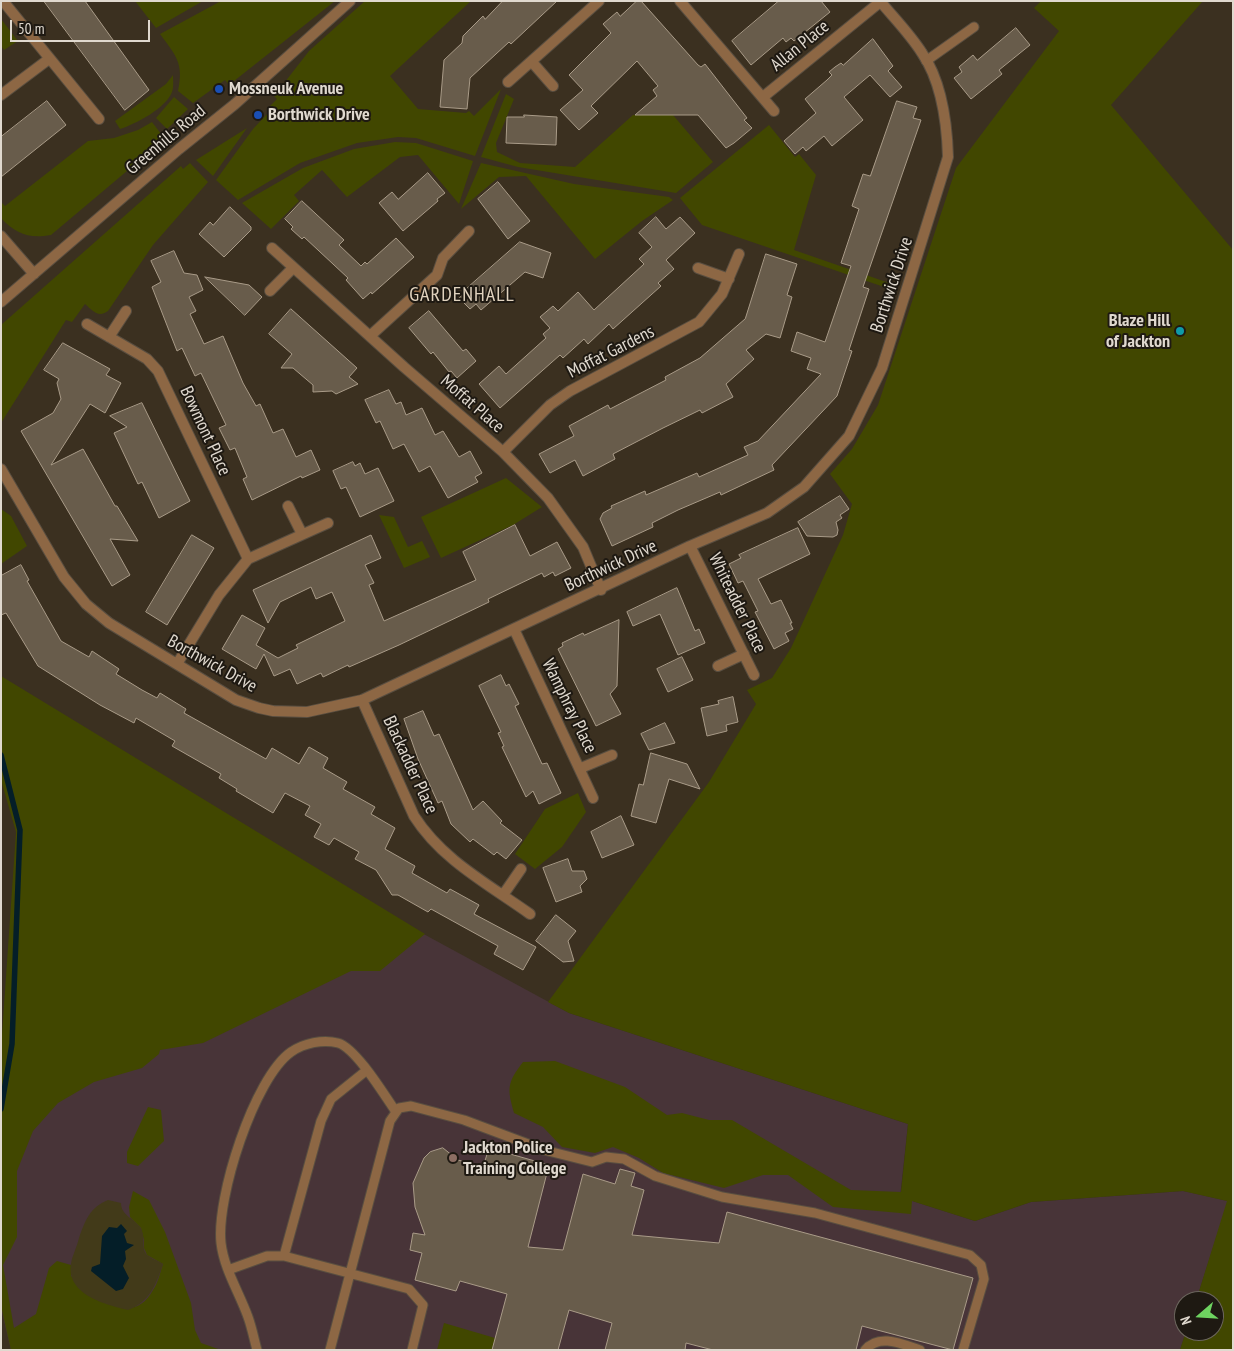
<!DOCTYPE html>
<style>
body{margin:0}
#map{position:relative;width:1234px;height:1351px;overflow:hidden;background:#3b3020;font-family:"PT Sans Narrow",sans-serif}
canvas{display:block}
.frame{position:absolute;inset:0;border:2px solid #e0d9cf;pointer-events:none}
.north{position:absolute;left:1174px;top:1291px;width:50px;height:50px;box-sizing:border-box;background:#1e1912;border:1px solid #6c665e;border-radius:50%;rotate:251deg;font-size:14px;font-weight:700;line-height:20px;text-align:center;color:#e0d9cf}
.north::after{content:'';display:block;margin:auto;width:18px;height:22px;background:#6ed360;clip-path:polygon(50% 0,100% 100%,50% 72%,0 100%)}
.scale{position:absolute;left:10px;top:20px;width:140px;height:22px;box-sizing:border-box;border:2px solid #e0d9cf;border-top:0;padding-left:6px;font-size:15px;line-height:18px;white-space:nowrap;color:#e0d9cf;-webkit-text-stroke:4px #1e1912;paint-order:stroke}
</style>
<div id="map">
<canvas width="1234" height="1351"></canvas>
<div class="frame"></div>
<div class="north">N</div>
<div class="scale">50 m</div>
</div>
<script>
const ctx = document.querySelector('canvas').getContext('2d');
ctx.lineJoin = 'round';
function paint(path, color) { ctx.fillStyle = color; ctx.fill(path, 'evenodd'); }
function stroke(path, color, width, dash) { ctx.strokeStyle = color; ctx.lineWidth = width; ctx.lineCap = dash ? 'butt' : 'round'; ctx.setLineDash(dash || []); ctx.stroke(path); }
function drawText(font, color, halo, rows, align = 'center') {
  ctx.font = font + ' "PT Sans Narrow",sans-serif'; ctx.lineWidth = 4; ctx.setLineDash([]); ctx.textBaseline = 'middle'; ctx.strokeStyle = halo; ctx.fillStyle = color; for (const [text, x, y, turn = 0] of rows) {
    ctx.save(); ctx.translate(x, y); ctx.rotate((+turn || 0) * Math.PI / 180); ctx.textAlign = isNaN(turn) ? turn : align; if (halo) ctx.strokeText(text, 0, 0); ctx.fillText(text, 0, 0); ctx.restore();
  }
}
const education = new Path2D(`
 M407,925L569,1013L908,1124L900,1197L975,1221L1031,1202L1183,1191L1228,1201L1196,1301H1184V1331H1186L1180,1350H11L1,1308V1061Z`);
const green = new Path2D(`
 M135,1H203L156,28Z
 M221,1H335L229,85L225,80L193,103L178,91C184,63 176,56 160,34Z
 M365,1H471L390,76L418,109L466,113L469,111L474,116L501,89L475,156L416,138L398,137L357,143L300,163L238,200L216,180L253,129L269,112L267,109L277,99L274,96L309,51Z
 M1041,1H1203L1111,105L1233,250V1350H1180L1186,1331H1214V1301H1196L1227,1201L1183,1191L1031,1202L975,1221L912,1201L911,1214L833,1207L788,1175H763L724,1188L663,1173L639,1158L613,1147L595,1153L562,1147L543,1127L514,1113C507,1088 507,1083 523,1062L555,1061L625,1087L667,1115L682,1113L709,1120H732L851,1190L901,1192L908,1124L569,1013L548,1002L709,782L756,704L747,690L772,678L791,648L843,535L852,504L830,474L852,449L878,405L956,168L1059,31L1034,8Z
 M1,19L18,41L4,50L1,46Z
 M173,75C173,80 174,87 172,92C166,108 136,124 120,129L115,121L166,84Z
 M506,94L514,99L496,143L497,152L520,163L575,167L633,115H673L713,162L676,193L518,167L481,157Z
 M174,97L188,109L167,129L156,118Z
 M152,122L165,139L51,235C29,239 16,234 1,218V202L5,206L88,141L114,138L138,130Z
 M769,125L795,157L799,154L816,175L794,250L892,284L890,289L702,225L680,198Z
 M247,128L213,176L196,160Z
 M395,142L416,143L473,161L459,204L418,155L400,157L347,197L322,170L294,195L299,201L271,229L242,203L303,168L354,149Z
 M190,163L208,182L153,245L108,311C98,318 93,311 85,304L72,322L66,320L1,423V325L181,166L183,169Z
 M481,163L574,184L669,197L673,200L642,221L595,259L526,176L499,177L461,209Z
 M506,478L542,507L513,525L441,558L421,517Z
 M1,509L11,516L27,546L1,564Z
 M379,515L394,517L408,547L422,541L430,557L404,568Z
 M1,676L425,934L380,971H351L203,1043L160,1050L159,1054L142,1068L94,1082L58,1103L33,1131L17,1171V1237L3,1265L14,1328L36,1314L49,1268L57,1261L71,1265V1276C95,1293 131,1330 153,1290C158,1283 160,1273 163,1264L147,1255L144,1248V1240L141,1228L130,1217L129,1207L133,1191L149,1200L165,1232L191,1303L195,1330L201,1343L221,1350H11L1,1306V1049L16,832L1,780Z
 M578,793L586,812L562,847L535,869L515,854L545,809Z
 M148,1107L161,1110L164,1141L138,1166L127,1163V1152Z
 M444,1323L495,1338L492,1350H437Z`);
const sand = new Path2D(`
 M108,1200L121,1203C121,1215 133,1218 140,1227C146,1235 141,1247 146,1254C150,1258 158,1261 163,1264C156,1284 150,1302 128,1310C107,1305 66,1295 71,1264C72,1256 77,1247 79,1238C85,1221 90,1207 108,1200Z`);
const water = new Path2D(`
 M121,1224L127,1231L124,1234L127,1243L134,1245L125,1251L126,1259L123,1266L129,1278L123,1289L116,1291L91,1271L92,1267L100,1264L102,1236L109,1227L117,1228Z`);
const stream = new Path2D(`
 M1,755L20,830L12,1044L1,1109`);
const building = new Path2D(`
 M44,1H85L149,90L125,110Z
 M503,1H557L511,44L509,42L470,78L467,109L440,107L444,60L462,43L463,36L483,16L485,19Z
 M637,1H641L698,65L701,67L705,64L747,118L744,120L752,128L734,143L726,148L698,115H635L657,96L653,90L658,86L637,61L591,106L598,113L579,130L560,110L583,90L569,75L611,33L603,24L617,12L620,16Z
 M779,1H821L830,12L794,41L791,38L786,42L783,38L751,65L732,41Z
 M1016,28L1030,45L999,70L1002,74L971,99L954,78L962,72L959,67L973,55L977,60Z
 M873,39L893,66L888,71L902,87L890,97L870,75L844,97L863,120L832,146L824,136L806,151L803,147L795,154L784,141L816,113L805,99L827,80L832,75L829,72L835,67L841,63L843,65Z
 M47,101L66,125L1,177V137Z
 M897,101L917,107L913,118L921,120L863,287L869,289L849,350L852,351L837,396L772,465L774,470L721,495L720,492L678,510L652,523L653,527L612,546L600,519L603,513L612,508L611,506L645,491L646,495L697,473L699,477L748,455L744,447L758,441L821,374L807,369L811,358L791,351L797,332L825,342L851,266L841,263L859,209L852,206L863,174L870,176Z
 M524,115L557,117L556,145L506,143L507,117H524Z
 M428,173L445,193L437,199L438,201L403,231L379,203L392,192L398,199Z
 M498,182L530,221L508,239L478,199Z
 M302,201L344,240L339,245L361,266L365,262L367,264L396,238L414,257L372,294L371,292L363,299L346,280L348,278L304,237L302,239L291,229L293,227L285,219Z
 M230,207L251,227V230L224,257L199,234L210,222L213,225Z
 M656,217L666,229L680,217L695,233L666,260L674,269L658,283L661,286L613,329L609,324L588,344L584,339L563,358L560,355L500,408L479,384L499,366L506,374L546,338L543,334L550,328L540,317L553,306L558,311L578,292L594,310L644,264L639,259L652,247L639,233Z
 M520,242L551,253L543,278L525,272L481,310L476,304L470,309L459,298L466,292L464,291Z
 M174,251L184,273L197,275L203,290L189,297L196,311L190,314L204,344L223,336L243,383L256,406L260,404L273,433L283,429L296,457L311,450L320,470L302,478L301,476L252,500L243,479L247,477L235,448L230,450L219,428L226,425L201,373L195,376L182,348L177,351L152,287L161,282L151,261Z
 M766,254L797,264L787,295L792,297L780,338L766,334L746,350L754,359L726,384L733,397L702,413L700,410L663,428L613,454L615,459L583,476L575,460L550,473L539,454L574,436L569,426L608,405L610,409L666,380L665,377L700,358L745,319Z
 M205,277L249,285L262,297L245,315Z
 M291,309L357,368L349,377L358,384L336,394L332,391L313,392V385L293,368H281L292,354L269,334Z
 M429,311L463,351L466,349L476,361L457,378L451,371L449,372L433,352L431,354L409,328Z
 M63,343L110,369L106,375L121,383L105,413L90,404L51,465L83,449L115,506H117L138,541L110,539L130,575L112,586L21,431L53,413L61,399L57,383L59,379L44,370Z
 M389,390L396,404L401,402L406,415L422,408L435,435L443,431L459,457L470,451L482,473L475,477L478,482L448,498L430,466L419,472L404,444L393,449L380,421L376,423L365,400Z
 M142,403L190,501L159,518L142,482L138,484L114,433L127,427L110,416Z
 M353,462L355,466L360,463L365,474L378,468L394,501L360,517L346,487L341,489L333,471Z
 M840,496L849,509L840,515L842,518L836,522L838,530L837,535L833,537L807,536L798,522Z
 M515,525L530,556L557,542L571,568L555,576L553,572L544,577L542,573L488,599L489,602L399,645L349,667L348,665L323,677L321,673L297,684L290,669L274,676L264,654L256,669L222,649L242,615L265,628L256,645L278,658L298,648L296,645L345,621L332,592L316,599L311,587L280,602L268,623L253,590L371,535L381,558L365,565L374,583L369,585L384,621L476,580L463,552Z
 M798,528L810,554L758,579L771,604L781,600L792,623H790L793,629L785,633L789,641L774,649L755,612L758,611L743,581L738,583L729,564L741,558L739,555Z
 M192,535L214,548L167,625L146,612Z
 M21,565L29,580L27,581L61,641L89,657L92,651L119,669L116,674L142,690L157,698L160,693L186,709L184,713L266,759L272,748L299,764L309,747L328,758L323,768L347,782L343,789L375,807L371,814L395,828L385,849L415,866L412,873L447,893L450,889L479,905L474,914L536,947L523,970L494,954L498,946L431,909L428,912L398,895H392L376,870L355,859L359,852L334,838L329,845L314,837L321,824L305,815L310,806L285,793L273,813L236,791L237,789L219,778L221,774L172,746L175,741L136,718L134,723L100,705L38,666L6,613L1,615V576Z
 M677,588L695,631L699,629L705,643L678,655L660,614L633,626L627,612Z
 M619,620L617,686L610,694L621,714L596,726L558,649L563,646L562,643L583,633L584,635Z
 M682,657L693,680L668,692L657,669Z
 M501,675L506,686L509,684L519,704L515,706L542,764L547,763L561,793L539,804L533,791L526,797L502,747L504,746L498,733L501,732L479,686Z
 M733,697L738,722L726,725L727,731L707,736L701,708L719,704L718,701Z
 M423,711L434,736L439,734L473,810L483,801L502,821L500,823L522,840L506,859L497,852L494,855L473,839L470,842L451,824L442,801L438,803L418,759L404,719Z
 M665,723L675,743L649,750L641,734Z
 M651,753L687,764L700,789L669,779L656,823L631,816L639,784L643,785Z
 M621,816L634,845L602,858L591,832Z
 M568,859L572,871H584L587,879L580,886L582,892L556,902L543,868Z
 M556,915L576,931L568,941L574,961L563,962L536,941Z
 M443,1148L458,1160L483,1167L489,1148L549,1165L528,1247L563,1250L583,1174L615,1184L620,1169L635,1173L631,1186L644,1190L632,1235L719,1243L727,1212L973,1278L953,1350L862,1326L856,1350H713L686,1343L685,1350H605L612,1323L569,1310L558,1350H492L507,1294L460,1281L456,1291L415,1280L422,1253L410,1250L413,1233L425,1235L415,1207L413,1183L424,1158L430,1152Z`);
const service = new Path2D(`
 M926,61L974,27
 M284,1256L321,1121L331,1099L367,1070
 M228,1270L267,1256H284L409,1289L423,1305L412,1350
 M257,1350C254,1339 252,1328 248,1317C239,1292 224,1269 221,1243C216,1198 254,1078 291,1052C304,1043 323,1039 338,1043C356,1048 385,1096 396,1112
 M330,1350L390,1121L399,1108L411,1106L464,1120L544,1150L592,1162L606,1157L624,1159L655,1176L722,1197L815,1213L970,1255L981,1265L984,1279L963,1350
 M865,1350C879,1333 902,1344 920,1350`);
const minor = new Path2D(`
 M3,1L99,119
 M680,1L774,111
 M532,62L553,86
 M508,82L599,1
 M1,95L49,59
 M763,97L880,2
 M272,248L404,367L503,452L548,498L583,547L601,590
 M698,268L729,279
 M270,291L293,268
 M87,324L147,359L158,371L248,559
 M370,336L437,275L443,258L469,231
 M109,337L126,311
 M503,452L550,405L570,391L699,322L722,294L739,254
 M1,469L64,577L86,604L109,623L236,700L259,708L273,711L307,712L362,700L690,546L767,513L804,487L849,436L882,368L948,157C947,123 942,82 922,53C910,34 894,18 880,1
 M288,506L302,534
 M690,546L754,675
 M514,629L593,798
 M177,664L219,595L248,559L328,523
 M718,666L744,654
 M362,700L414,816C442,860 488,884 530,914
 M581,768L612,755
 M503,895L521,869`);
const tertiary = new Path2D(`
 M1,236L34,274
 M1,302L179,149L235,104L350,1`);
const markers = [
 [219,89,5,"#1a4fb4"],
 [258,115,5,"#1a4fb4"],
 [1180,331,5,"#0f9aa8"],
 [453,1158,5,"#8d6e63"]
];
const streetNames = [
 ["Allan Place",800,46,-39],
 ["Greenhills Road",166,140,-40],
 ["Borthwick Drive",892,285,-72],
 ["Moffat Gardens",611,352,-27],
 ["Moffat Place",472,404,41],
 ["Bowmont Place",205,431,65],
 ["Borthwick Drive",611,566,-25],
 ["Whiteadder Place",737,603,64],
 ["Borthwick Drive",212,664,29],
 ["Wamphray Place",569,706,64],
 ["Blackadder Place",410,765,65]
];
const poiNames = [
 ["Mossneuk Avenue",229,89],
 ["Borthwick Drive",268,115],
 ["Blaze Hill",1170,321,"right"],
 ["of Jackton",1170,342,"right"],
 ["Jackton Police",463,1148],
 ["Training College",463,1169]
];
const quarterNames = [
 ["GARDENHALL",462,295]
];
paint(education, '#483438');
paint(green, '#414700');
paint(sand, '#423a19');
paint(water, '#041e28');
stroke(stream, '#041e28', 5.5);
paint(building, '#685c4b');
stroke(building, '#a99b88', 1);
stroke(service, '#594e40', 11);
stroke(minor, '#594e40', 12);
stroke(tertiary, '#594e40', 12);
stroke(service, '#8d6744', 9);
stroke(minor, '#8d6744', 10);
stroke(tertiary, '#8d6744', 10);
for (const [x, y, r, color] of markers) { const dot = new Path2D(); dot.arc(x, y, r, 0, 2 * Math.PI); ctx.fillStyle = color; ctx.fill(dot); stroke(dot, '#1e1912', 2); }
drawText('18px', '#e0d9cf', '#1e1912', streetNames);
drawText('bold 18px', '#e0d9cf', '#1e1912', poiNames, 'left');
ctx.letterSpacing = '1px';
drawText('20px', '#e0d2be', '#1e1912', quarterNames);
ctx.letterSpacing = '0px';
</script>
